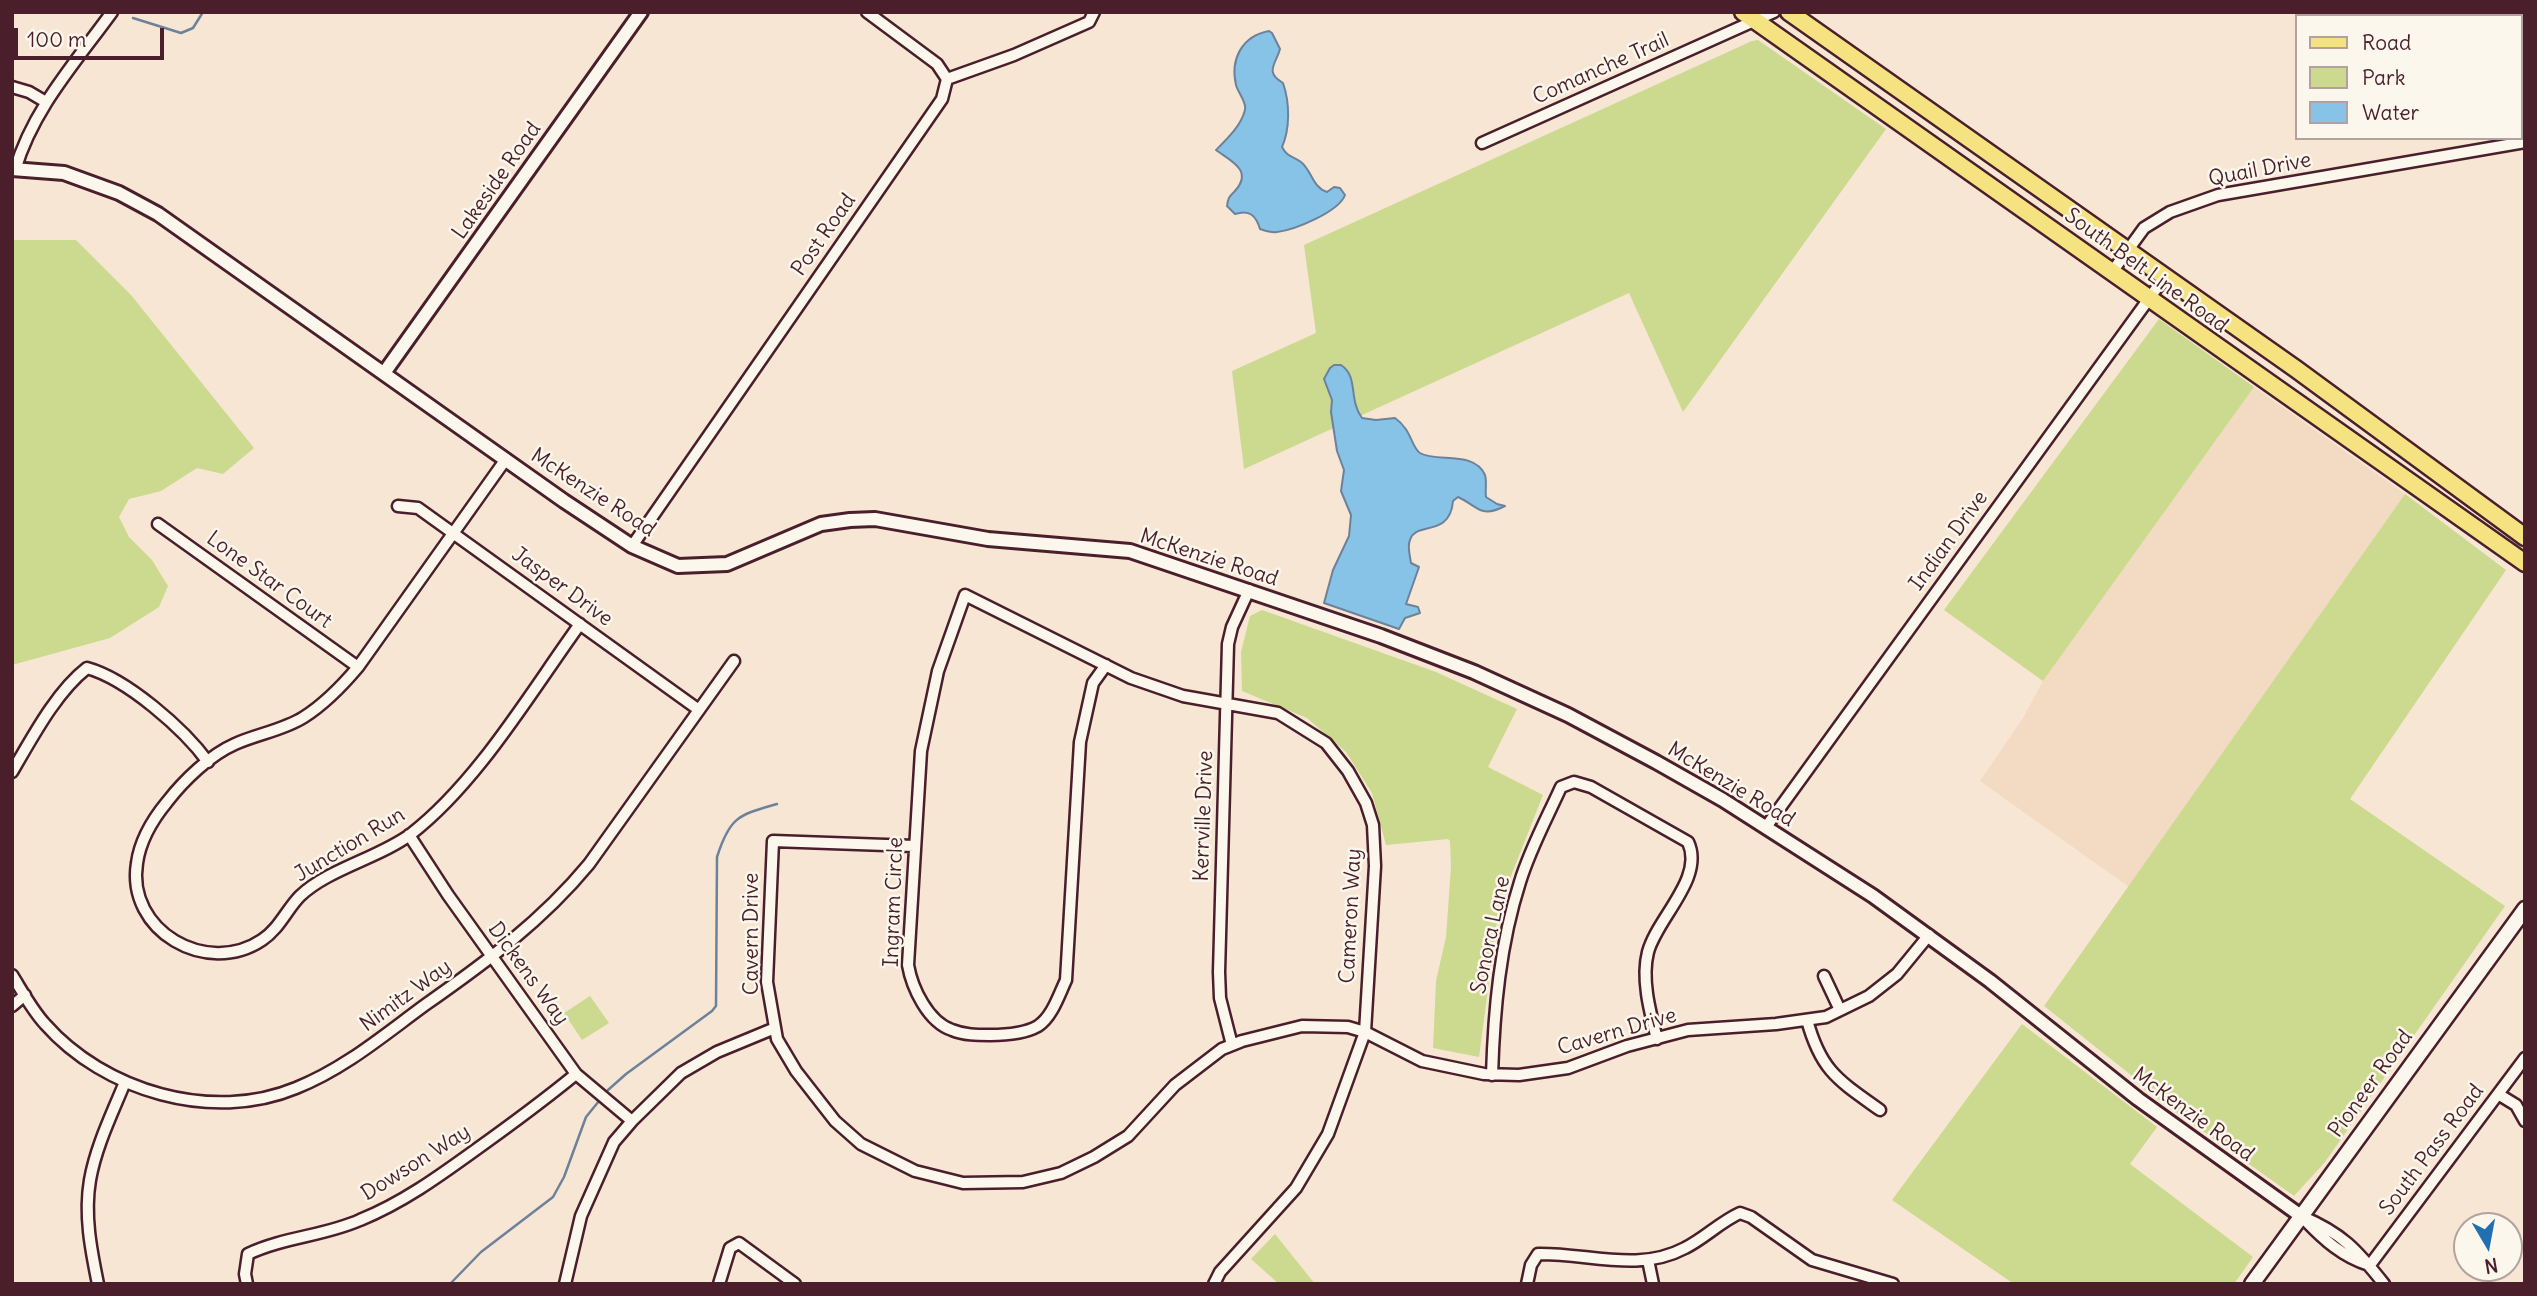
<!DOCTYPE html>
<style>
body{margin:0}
#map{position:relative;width:2537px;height:1296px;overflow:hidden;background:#f6e6d3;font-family:Delius,sans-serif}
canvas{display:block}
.frame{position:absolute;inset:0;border:14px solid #4a1f2b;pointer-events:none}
.legend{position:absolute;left:2295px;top:14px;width:228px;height:126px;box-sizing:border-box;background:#fbf7ec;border:2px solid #b4a19f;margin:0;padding:9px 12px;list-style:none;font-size:21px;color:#4a1f2b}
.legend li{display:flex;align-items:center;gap:14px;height:35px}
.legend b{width:35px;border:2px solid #b4a19f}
.north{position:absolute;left:2453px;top:1212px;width:70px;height:70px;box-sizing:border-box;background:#fbf7ec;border:2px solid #b4a19f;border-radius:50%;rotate:170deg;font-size:19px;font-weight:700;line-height:28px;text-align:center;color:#4a1f2b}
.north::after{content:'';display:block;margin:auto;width:24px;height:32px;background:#1f6fb2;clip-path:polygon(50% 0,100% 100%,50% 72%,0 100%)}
.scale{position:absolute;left:14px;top:28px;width:150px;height:32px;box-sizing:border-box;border:4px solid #4a1f2b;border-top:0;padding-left:9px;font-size:21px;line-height:24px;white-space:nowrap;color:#4a1f2b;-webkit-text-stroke:5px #fbf7ec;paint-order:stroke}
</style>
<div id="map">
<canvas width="2537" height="1296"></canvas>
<div class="frame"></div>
<ul class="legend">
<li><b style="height:9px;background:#f5e382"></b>Road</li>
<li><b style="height:19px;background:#cbda8e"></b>Park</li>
<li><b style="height:19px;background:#86c3e6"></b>Water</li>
</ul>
<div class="north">N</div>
<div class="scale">100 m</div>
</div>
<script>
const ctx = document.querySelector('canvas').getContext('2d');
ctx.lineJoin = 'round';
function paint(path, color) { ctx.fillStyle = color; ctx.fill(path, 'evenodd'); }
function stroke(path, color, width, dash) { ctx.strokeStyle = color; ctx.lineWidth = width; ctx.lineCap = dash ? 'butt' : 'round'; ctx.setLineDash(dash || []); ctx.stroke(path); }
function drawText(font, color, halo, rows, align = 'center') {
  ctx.font = font + ' Delius,sans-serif'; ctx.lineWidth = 5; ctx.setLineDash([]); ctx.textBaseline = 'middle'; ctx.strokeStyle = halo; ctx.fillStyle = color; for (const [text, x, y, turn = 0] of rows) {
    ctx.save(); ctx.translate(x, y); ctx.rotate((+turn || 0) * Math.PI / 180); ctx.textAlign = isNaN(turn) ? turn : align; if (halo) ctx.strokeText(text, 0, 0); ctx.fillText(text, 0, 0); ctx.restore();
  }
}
const built = new Path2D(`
 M2254,387L2405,494L2129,887L1980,781L2023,718L2043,681Z`);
const green = new Path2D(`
 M1758,40L1886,129L1683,412L1629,293L1244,469L1232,371L1316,333L1304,245L1752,41Z
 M12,240H76L131,295L254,448L223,474L197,468L161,491L129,499L119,517L129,537L152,560L168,586L159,607L110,638L12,665Z
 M2159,319L2254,387L2043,681L1944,610Z
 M2405,494L2506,570L2350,799L2505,906L2325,1162L2294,1196L2144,1089L2136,1079L2044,1006Z
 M1262,610L1436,672L1517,709L1488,767L1543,795L1499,906L1479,1057L1433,1048L1436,981L1446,937L1451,867L1450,841L1448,839L1386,845L1372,793L1346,752L1307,718L1242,691L1241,652L1250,616Z
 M590,996L609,1023L582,1040L564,1013Z
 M2022,1024L2157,1127L2130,1164L2253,1257L2234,1284H2014L1892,1200Z
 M1275,1234L1315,1284H1279L1251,1259Z`);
const water = new Path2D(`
 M1269,31L1272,33L1280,49C1276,64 1264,72 1283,83C1290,103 1290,129 1282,147C1287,157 1293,156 1301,162C1312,171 1313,188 1327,192L1334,187L1340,188L1345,195C1339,212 1294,230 1277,232C1271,233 1266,231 1260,229C1256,216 1250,209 1235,214L1227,206C1228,198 1229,197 1234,192C1255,170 1229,160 1216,150C1227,139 1241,126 1245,110C1247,102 1238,93 1236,85C1230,59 1242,36 1269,31Z
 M1334,365H1341C1359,377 1348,399 1362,418L1376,420L1395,418C1412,430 1411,447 1420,453C1437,463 1474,450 1485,475C1487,481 1485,490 1486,497L1497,504L1505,506C1480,519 1478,506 1458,497L1453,501C1450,538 1415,521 1410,540C1407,546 1410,556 1411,563L1419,567L1406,604L1418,607L1420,613L1405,618L1399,629L1324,603L1333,570L1349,536L1351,515L1341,491L1344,470L1337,451L1331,412L1332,400L1324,379L1330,368Z`);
const stream = new Path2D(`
 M133,18L181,33L193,28L203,12
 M608,1090L626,1074L712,1011L716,1006L717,857C730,816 739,815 777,804
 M450,1284L481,1252L553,1197L564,1177L586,1117L599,1101`);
const minor = new Path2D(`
 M867,12L937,64L947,79
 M12,87L29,92L46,102
 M1482,143L1774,12
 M15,170C33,109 75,63 112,12
 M2112,272L2144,228L2170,212L2218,195L2525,142
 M506,459L358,667C342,686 326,703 304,717C284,730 257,734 235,744C210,755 184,780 167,802C153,819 140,841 137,863C126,931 207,977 262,940C279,929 287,909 300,896C328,869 379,858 411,834C478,782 530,693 580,624
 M398,506L418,508L699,710
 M158,524L358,667
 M632,546L942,99L947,79L1014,55L1089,22L1094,12
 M1106,665L1093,683L1080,742L1066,980C1059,995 1052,1017 1038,1026C1024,1034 1005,1035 990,1035C977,1035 964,1035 952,1030C928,1022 912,988 908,965L921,751L938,671L965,595L1131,678L1183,696L1278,713L1326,743L1348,771L1366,803L1373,825L1375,866L1365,1032L1328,1134L1296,1188L1220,1272L1214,1284
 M12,772C32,738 56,692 87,668C127,679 184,729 208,762
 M1766,827L2164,278
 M409,835L448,895L576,1074L632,1121
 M914,846L773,841L767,982L777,1039L796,1071L835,1121L861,1144L915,1171L963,1183L1023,1182L1061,1173L1094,1157L1128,1136L1175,1085L1222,1049L1242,1041L1302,1026L1348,1027L1365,1032L1422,1061L1484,1074L1519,1075L1568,1068L1627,1046L1688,1030L1776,1024L1826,1017L1869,996L1897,974L1929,935
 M12,975C22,991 32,1010 45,1024C104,1091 212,1123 296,1088C344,1069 384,1035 425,1005C485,963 542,921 589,864L734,661
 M1824,976L1840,1010
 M12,1006L25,995
 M1807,1020C1821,1071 1838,1080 1880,1110
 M1232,1045L1220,998L1219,972L1228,644L1232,627L1249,590
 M1492,1075C1494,1010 1500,944 1520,882C1530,849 1547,818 1561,787L1574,782L1591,787L1688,842C1705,878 1657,918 1648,952C1641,979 1650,1012 1657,1039
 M2498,1094L2516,1105L2525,1121
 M2301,1216C2342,1233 2357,1250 2384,1284
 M2305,1220C2324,1240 2343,1257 2369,1265
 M1648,1260L1653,1284
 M2370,1265L2525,1058
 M98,1284C91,1250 84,1215 90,1180C96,1146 112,1114 125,1082
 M247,1284L245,1274L248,1254C284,1237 324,1236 360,1220C402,1203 438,1177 474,1151C509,1126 543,1101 576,1074
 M565,1284L581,1216L614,1142L632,1121L681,1073L717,1052L775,1028
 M719,1284L730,1248L739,1243L795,1284
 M1527,1284L1531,1265L1538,1254C1588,1253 1638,1273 1685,1248C1705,1238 1720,1222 1740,1213L1751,1217L1812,1260L1893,1284`);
const tertiary = new Path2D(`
 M12,169L64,173L119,193L158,214L564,501L632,546L678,566L727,564L821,524L850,520L875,519L988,539L1130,551L1381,636L1474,672L1568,715L1656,762L1723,800L1873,896L1990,981L2138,1099L2301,1216
 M384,373L641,12`);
const secondary = new Path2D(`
 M2252,1284L2525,909`);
const primary = new Path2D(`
 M1743,12L2525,563
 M1789,12L2296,369L2525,537`);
const streetNames = [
 ["Comanche Trail",1601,69,-24],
 ["Quail Drive",2260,170,-11],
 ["Lakeside Road",497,181,-55],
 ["Post Road",824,235,-55],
 ["South Belt Line Road",2146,271,36],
 ["McKenzie Road",593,493,33],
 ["Indian Drive",1949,541,-54],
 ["McKenzie Road",1209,558,18],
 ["Lone Star Court",269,580,36],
 ["Jasper Drive",562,587,36],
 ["McKenzie Road",1731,785,31],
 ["Kerrville Drive",1204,816,-88],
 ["Junction Run",350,845,-31],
 ["Ingram Circle",894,902,-88],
 ["Cameron Way",1351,916,-87],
 ["Cavern Drive",752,934,-90],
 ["Sonora Lane",1491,935,-78],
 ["Dickens Way",528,974,54],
 ["Nimitz Way",406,996,-36],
 ["Cavern Drive",1617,1032,-16],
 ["Pioneer Road",2371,1084,-54],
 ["McKenzie Road",2193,1115,36],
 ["South Pass Road",2432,1150,-53],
 ["Dowson Way",416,1163,-32]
];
paint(built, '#f2dbc2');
paint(green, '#cbda8e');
paint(water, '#86c3e6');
stroke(water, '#6e819b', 2);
stroke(stream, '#6e819b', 2.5);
stroke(minor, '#4a1f2b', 15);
stroke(tertiary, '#4a1f2b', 18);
stroke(secondary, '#4a1f2b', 19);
stroke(primary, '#4a1f2b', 21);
stroke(minor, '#fbf7ec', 10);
stroke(tertiary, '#fbf7ec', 12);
stroke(secondary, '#fbf7ec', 14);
stroke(primary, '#f5e382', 16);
drawText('21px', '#4a1f2b', '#fbf7ec', streetNames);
</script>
